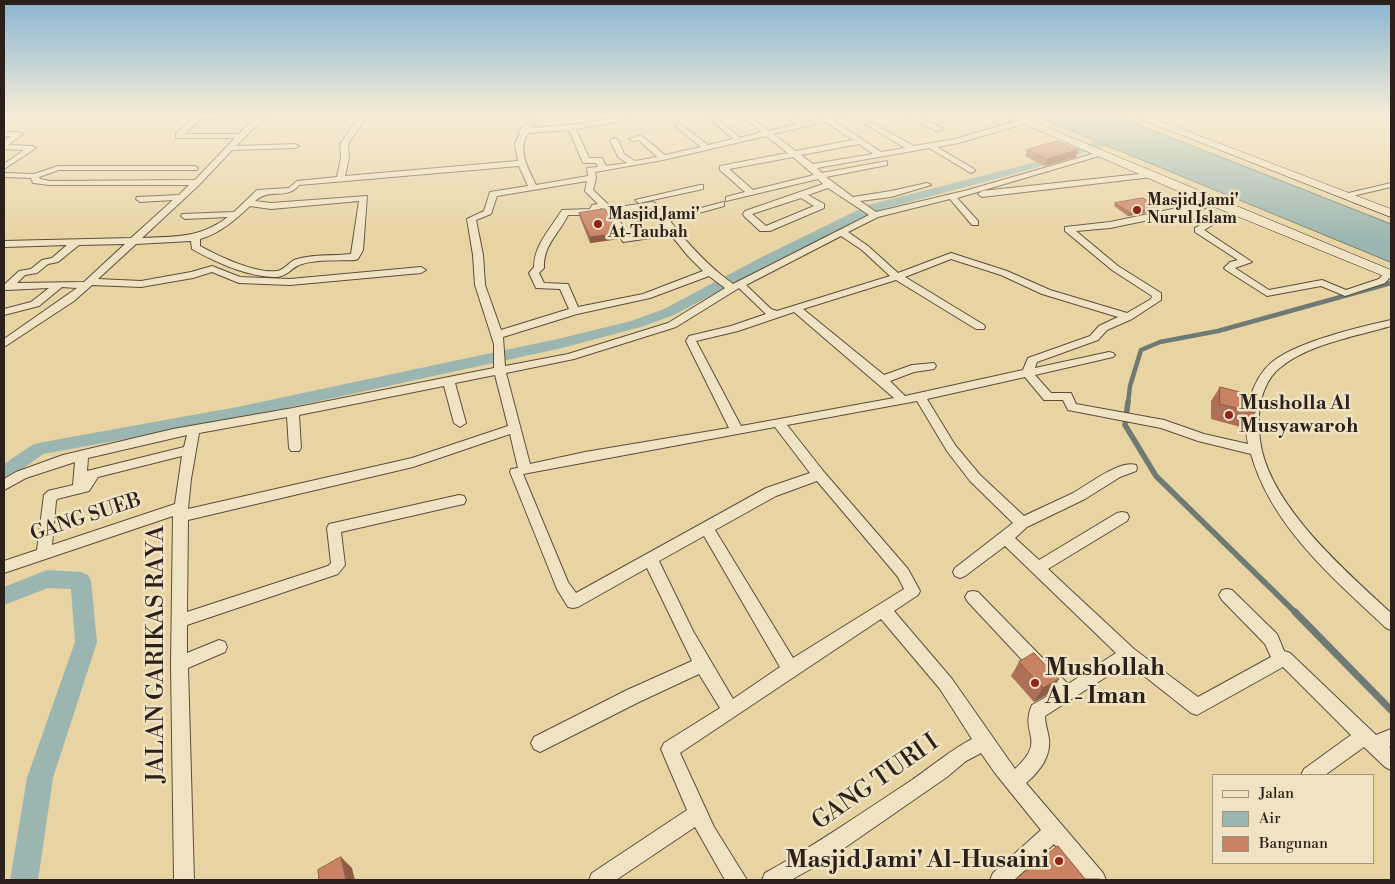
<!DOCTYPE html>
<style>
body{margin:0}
#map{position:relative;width:1395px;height:884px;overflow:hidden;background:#e8d4a3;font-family:"Libre Bodoni",serif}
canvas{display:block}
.frame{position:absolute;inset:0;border:5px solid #2c211a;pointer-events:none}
.legend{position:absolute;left:1212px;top:774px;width:162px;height:90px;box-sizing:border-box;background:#f0e3c3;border:1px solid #a2957f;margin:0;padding:6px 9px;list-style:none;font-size:15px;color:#2c211a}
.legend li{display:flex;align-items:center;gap:10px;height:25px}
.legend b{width:25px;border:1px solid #a2957f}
</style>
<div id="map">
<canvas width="1395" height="884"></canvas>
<div class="frame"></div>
<ul class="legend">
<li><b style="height:6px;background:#f0e3c3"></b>Jalan</li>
<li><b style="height:14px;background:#9bb6b0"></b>Air</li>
<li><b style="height:14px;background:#c98264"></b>Bangunan</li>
</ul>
</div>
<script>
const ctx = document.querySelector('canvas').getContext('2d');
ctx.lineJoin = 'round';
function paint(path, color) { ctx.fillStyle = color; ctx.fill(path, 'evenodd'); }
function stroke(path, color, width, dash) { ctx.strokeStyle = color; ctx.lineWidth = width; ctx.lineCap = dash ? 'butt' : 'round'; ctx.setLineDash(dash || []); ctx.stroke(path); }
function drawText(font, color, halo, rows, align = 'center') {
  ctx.font = font + ' "Libre Bodoni",serif'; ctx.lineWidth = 5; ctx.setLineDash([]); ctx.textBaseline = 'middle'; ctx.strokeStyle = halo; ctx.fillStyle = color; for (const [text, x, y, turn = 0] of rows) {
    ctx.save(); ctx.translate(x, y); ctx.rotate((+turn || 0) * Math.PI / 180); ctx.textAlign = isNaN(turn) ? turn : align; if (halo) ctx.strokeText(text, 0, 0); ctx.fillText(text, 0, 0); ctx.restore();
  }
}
const water = new Path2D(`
 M1033,115H1114L1391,224V262Z`);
const streamFar2 = new Path2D(`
 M1128,403L1130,386L1141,350L1160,342L1218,331L1391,283`);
const streamFar1 = new Path2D(`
 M1128,402L1125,425L1156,476L1296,613`);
const stream = new Path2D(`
 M1295,612L1391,710`);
const canal = new Path2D(`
 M1123,134L1128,137L1127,139L1032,169L876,211L770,264L674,315L641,327L562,348L237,419L43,454L10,478L4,480V464L32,445L38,443L237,407L562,338L631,321L664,309L760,258L868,205L1024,165L1108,137Z
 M47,570L81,572L88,575L91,581L97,642L53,778L38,880H10L27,778L75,642L71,589L48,588L4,605V587Z`);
const street = new Path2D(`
 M196,115H273L254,128L236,146L295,144L299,146L295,148L232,150L200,184L142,238C177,236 198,239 228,217L185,219L181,216L182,214L234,212L257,190L289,188L297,181L337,177L341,158L340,144L360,115H368L348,144L349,158L345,176L518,161L515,144L520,133L519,131L531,119L519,115L539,116L540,118L531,128L580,124L627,115H638L621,121L576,129L589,158H602L606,166L627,163L618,157L610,140L614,138L618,140L624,154L635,161L657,157L639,140L633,141L629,139L641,135L665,155L701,147L676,127L675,125L679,123L708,145L733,139L706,115H713L740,138L762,132L741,115H748L769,131L796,124L787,118V115H798L796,117L803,123L836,115H848L833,120L881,152L905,148L850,115H858L914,146L955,139L1023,119L1027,121L1026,123L959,143L937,147L974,169L975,171L971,173L929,148L817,168L822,173L887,161V165L826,177L853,197L891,191L927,183L931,185L891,197L860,201L876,212L968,190L1099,152L1106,154L957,198L978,221V225H972L950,199L878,217L848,232L868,246L898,273L951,253L1007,271L1050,290L1127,313L1151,299L1152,296L1112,270L1065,231V227L1110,222L1216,200L1219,201V205L1192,211L1214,224L1204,230L1252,262L1235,268L1269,290L1322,280L1346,290L1379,279L1385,272H1391V276L1385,283L1345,296L1321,286L1267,296L1226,270L1224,268L1230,262L1238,260L1195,232V228L1203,224L1183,213L1110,228L1076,231L1118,266L1161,293V300L1132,319L1107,330L1098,340L1037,362L1035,368L1109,352L1113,353L1115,355L1113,357L1035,375L1051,393H1071L1076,404L1164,420L1204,434L1248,444C1242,417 1250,381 1272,362C1297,342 1359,327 1391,320V326C1357,336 1309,344 1281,367C1266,378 1259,400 1259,418C1259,425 1259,433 1260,440C1268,505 1346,571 1391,613V630L1386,628C1333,578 1271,526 1251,454L1198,441L1161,428L1068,410L1063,400H1044L1025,377L927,399L955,445L980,475L1024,516C1040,508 1057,501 1073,493C1088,485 1119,460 1136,465L1137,468L1136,471L1120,477L1085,499L1027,527L1015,538L1039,560L1117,513L1122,512L1127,513L1129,517L1127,521L1048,569L1134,649L1198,697L1271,657L1265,644L1222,600L1219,595L1222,590L1227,589L1232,590L1277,634L1284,651L1290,653L1376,735L1391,729V746L1389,747L1391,749V770L1385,767L1364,747L1325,775H1301L1304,769L1351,735L1283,667L1197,715L1191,713L1128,663L1045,716C1045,724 1048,731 1049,739C1051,757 1039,772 1026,783L1103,873L1106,880H1083L1054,844L1014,880H990L993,873L1041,830L995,773L981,753L966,761L947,777L827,860L791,880H762L765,873C816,845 863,812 912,780C932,766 951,750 972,739L940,689L881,619L680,753L714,827L747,880H725L695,827L616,880H589L592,873L687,810L661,749L664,743L720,708L699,674L639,702L546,749L540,752L534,749L531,743L534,737L627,690L692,661L647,568L578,607L573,608L568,607L557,589L510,472L511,469L518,468L510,434L413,467L188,520L187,612L328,566L331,563L327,528L329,524L459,495L464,496L466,500L464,504L459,505L341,532L345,565L338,574L187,625V653L219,640L225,642L227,647L225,652L188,668L194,880H174L171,664L173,516L4,573V561L37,550L44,495L48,491L73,485L75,462L26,478L4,490V479L16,472L63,455L173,429L293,408L494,368V344L475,285L473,255L467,219L484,211L490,192L528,186L519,166L299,185C286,201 270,187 255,201L271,203L367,196L363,250L358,259L355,260C338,261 318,259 302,264C291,267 288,277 275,277C248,277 215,262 192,249L191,241L136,244L98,279L141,281L191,272L212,266L240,277L290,279L421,267L426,270L421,273L290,285L239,283L212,272L193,278L141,287L92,285L74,301L4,347V339L77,288L62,287L39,306L4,315V309L31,302L49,288L6,290L4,289V285L19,271L31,269L42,260L52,258L67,245L4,247V241L131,238L173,200L140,202L136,199L137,197L179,195L189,185H50L33,183L31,178L4,177V173L34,174L58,166H194L198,168L197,170H59L39,177L40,179L50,181L195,180L235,138H176V134ZM261,117L248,124L239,134H185L200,119ZM826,122L853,140L796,151L773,134ZM569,130L583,163H596L598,167L587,168L588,176L536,185C528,168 517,151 528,133ZM766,136L788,153L720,166V170L745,192L726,197V201L818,179L823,184L745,211L743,214L744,216L760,231H770L824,208V204L808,195L828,188L869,215L733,284C708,266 689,245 670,221L724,206V202L666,217L655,203L652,202L612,208L593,190L596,178L595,172L663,160ZM859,144L873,154L813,164L801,155ZM793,157L814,175L753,190L729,169ZM587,181L585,191L598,204L592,205L590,209L562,210C551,228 534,245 534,267L529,273L536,288L560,289L569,309L501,330L485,285L483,255L476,220L491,214L497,196ZM801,198L814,206L766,226L752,214ZM359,201L351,254C333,256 315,254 297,259C289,261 285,270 277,271C256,274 218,256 200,246V239C221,233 236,219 250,206L271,209ZM601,208L606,212L623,242L671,235L688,256L703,271L643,294L578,307L568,284L544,283L539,273L544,268C543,245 559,234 568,215H593ZM650,208L667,230L629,237L615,213ZM841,236L862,250L890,276L777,311L771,309L746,285ZM125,244L84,282L17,283L25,275L37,273L48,264L58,262L79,245ZM951,259L1001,275L1042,294L1118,317L1099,326L1090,336L1028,358L1023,370L905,396L890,381L914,372L934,369L936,366L934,363L912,365L884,375L803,309L896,280L976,329H984L985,327L984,325L905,277ZM709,276L725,288L668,323L568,354L505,366L503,337L577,314L650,298ZM739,288L766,314L731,326L689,336L686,341L729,428L585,452L530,464L506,373L574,359L676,327ZM794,312L894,398L741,426L696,341L738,331ZM495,375L508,426L412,458L188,509L191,479L199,433L287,417L289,448L291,451H299L301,448L299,415L444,386L454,423L460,427L466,423L455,383ZM917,401L947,451L970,481L1013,523L955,568L953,572L955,576L960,578L965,576L1005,546L1116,653L1068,684L978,592L973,591L968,592L965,597L968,602L1053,693L1032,705C1019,735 1048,739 1015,769L952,679L894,611L918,595L920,591L908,569L824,472L787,425ZM775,427L810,473L766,488L576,593L568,582L523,474ZM187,435L184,447L87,471L88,458ZM182,456L175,504L52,545L56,501L57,499L89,491L98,477ZM817,481L898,577L904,589L793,658L715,530L776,496ZM704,536L780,667L733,699L693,631L659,561Z
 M905,115H915L944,129L937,131Z
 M4,132H19L23,134L8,145L32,146L36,148L4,169V164L24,150L4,149V141L11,136H4Z
 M1149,173L1153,175L1152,177L982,197L978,194L982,191Z
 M1391,183V187L1344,198L1340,195Z
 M700,185H703V189L639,203L635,200Z`);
const secondary = new Path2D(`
 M1004,115H1017L1391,270V279L1212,206Z
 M1131,115H1145L1391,209V217Z`);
const wall = new Path2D(`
 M1027,150L1076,157L1045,166L1025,156Z
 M1115,203L1156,211L1128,216L1114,206Z
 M579,213L619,239L590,243L580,218Z
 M1220,387L1255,413L1244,428L1211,419V401Z
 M1019,662L1050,693L1034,702L1011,676Z`);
const shadedWall = new Path2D(`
 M1078,150L1076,157L1045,166L1047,159Z
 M1158,207L1156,211L1128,216L1130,213Z
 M619,233V239L590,243V237Z
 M1059,679L1050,693L1034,702L1043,688Z
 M341,857L352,868L355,880H346Z`);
const building = new Path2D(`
 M1057,141L1078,150L1047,159L1027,150Z
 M1143,198L1158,207L1130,213L1115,203Z
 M605,209L619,233L590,237L579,213Z
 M1220,387L1256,396L1255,413L1220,404Z
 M1034,653L1059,679L1043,688L1019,662Z
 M1058,846L1085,879H1100L1101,880H1015Z
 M341,857L346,880H319L318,870Z`);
const markers = [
 [1137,210,5,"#8f2418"],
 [598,224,5,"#8f2418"],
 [1229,415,5,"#8f2418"],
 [1035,683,5,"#8f2418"],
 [1059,861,5,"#8f2418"]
];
const farPoinames = [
 ["Masjid Jami'",1147,201],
 ["Nurul Islam",1147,219],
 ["Masjid Jami'",608,215],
 ["At-Taubah",608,233]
];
const poiNames = [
 ["Musholla Al",1239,404],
 ["Musyawaroh",1239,427]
];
const streetNames = [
 ["GANG SUEB",86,518,-18]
];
const nearStreetnames = [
 ["JALAN GARIKAS RAYA",157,654,-90],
 ["GANG TURI I",876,783,-35]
];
const nearPoinames = [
 ["Mushollah",1045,669],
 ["Al - Iman",1045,697],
 ["Masjid Jami' Al-Husaini",1049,861,"right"]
];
paint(water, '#9bb6b0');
stroke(water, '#6f7a74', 1);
stroke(streamFar2, '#6f7a74', 4.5);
stroke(streamFar1, '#6f7a74', 5.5);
stroke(stream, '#6f7a74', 7);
paint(canal, '#9bb6b0');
stroke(street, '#5b4e3c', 2);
stroke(secondary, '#2c211a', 1);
paint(street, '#f0e3c3');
paint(secondary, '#f0e3c3');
paint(wall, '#ad7056');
paint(shadedWall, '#8d5b46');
paint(building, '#c98264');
stroke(building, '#8d5b46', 1);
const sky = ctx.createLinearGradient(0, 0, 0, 239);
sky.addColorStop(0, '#89b5d2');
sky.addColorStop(0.48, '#f5ecd6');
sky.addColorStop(1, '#f5ecd600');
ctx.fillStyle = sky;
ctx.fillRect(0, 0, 1395, 239);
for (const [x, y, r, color] of markers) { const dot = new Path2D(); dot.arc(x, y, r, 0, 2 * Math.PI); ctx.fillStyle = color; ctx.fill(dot); stroke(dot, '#f0e3c3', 2); }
drawText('bold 16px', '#2c211a', '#f0e3c3', farPoinames, 'left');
drawText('bold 20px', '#2c211a', '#f0e3c3', poiNames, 'left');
drawText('20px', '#2c211a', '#f0e3c3', streetNames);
drawText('24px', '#2c211a', '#f0e3c3', nearStreetnames);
drawText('bold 24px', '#2c211a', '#f0e3c3', nearPoinames, 'left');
</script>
